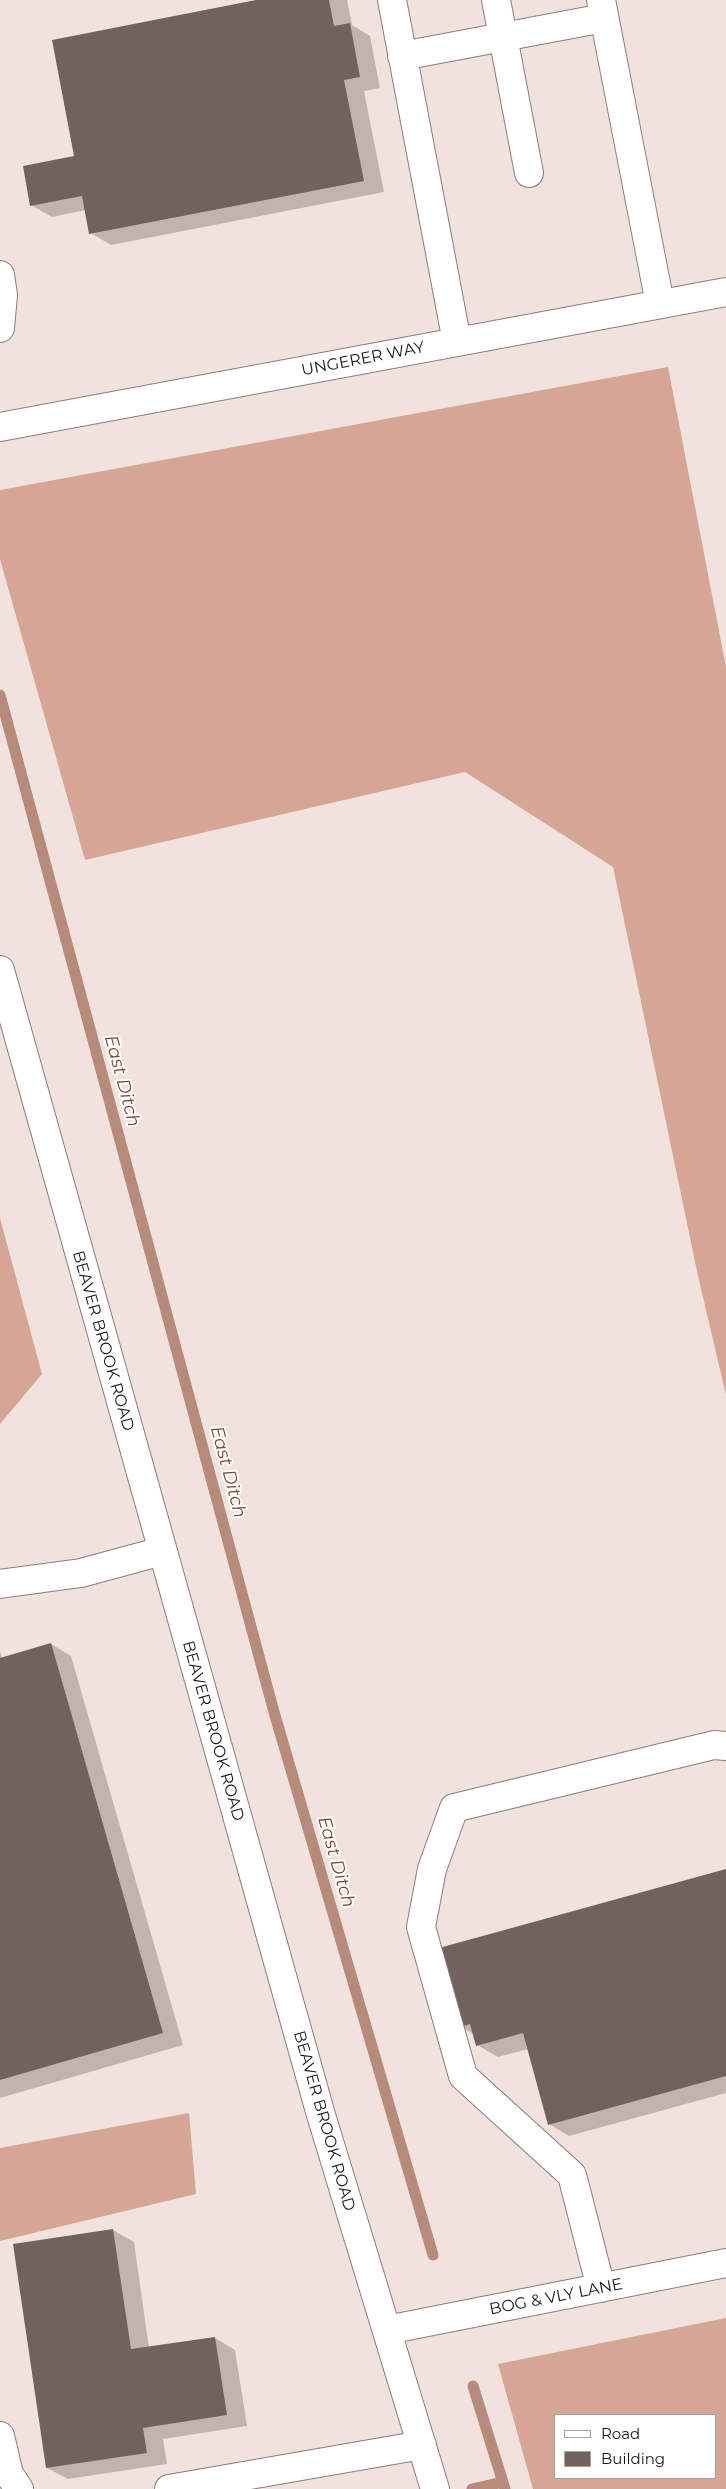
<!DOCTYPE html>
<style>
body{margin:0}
#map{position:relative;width:726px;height:2489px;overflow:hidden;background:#f2e2dd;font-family:Montserrat,sans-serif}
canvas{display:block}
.legend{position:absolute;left:554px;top:2414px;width:162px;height:65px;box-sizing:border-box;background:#fff;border:1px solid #a3a1a1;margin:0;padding:6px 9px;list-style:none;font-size:15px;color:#191413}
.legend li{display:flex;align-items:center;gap:10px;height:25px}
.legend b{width:25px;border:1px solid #a3a1a1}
</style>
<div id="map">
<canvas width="726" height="2489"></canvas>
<ul class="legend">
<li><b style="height:6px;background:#fff"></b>Road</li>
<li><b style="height:14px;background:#70635f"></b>Building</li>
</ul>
</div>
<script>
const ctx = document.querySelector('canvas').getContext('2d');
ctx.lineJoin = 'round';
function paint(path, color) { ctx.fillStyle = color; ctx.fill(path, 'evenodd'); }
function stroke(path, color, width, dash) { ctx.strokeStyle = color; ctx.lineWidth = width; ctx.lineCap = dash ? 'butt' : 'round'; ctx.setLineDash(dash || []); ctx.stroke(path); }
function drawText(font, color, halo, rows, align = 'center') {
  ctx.font = font + ' Montserrat,sans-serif'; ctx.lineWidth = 4; ctx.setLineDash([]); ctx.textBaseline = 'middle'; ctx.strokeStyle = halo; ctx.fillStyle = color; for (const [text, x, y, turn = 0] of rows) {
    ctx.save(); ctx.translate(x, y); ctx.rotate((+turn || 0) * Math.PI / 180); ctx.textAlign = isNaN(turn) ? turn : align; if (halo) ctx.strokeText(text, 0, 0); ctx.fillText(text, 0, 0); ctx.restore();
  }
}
const forest = new Path2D(`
 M668,367L726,667V1395L698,1276L613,867L465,772L85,860L0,559V490Z
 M0,1218L42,1374L0,1424Z
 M189,2113L196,2194L0,2241V2148Z
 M726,2318V2489H533L498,2364ZM555,2415H715V2478H555Z`);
const shadow = new Path2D(`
 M262,0H347L352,25L370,36L380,88L364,91L384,192L111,245L91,233L86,210L52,217L31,205L76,157Z
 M51,1644L71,1656L183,2045L0,2098V1651L2,1658Z
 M726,1871V2093L569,2136L549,2124L528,2049L498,2057L477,2045L474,2034L461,2027Z
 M113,2230L134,2242L149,2348L215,2338L235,2350L247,2426L163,2439L167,2464L68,2479L47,2468Z`);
const stream = new Path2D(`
 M0,695L274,1712L433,2255
 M473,2386L505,2489
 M472,2489L503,2482`);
const building = new Path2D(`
 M256,0H329L334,26L350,23L360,77L344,80L364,181L89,234L82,196L30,206L23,166L74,156L52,40Z
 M51,1643L163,2033L0,2080V1658Z
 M726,1869V2076L548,2125L523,2033L476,2046L470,2024L460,2027L439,1948Z
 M113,2229L131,2349L215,2337L227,2415L143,2428L147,2453L46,2468L13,2244Z`);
const minor = new Path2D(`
 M392,0L457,342
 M496,0L529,173
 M601,0L660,304
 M402,56L604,18
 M0,275L3,295L0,328
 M0,427L726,292
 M0,970L321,2115L435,2489
 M0,1584L81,1573L162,1551
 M601,2288L572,2175L463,2076L421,1927L432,1869L454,1808L714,1745L726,1746
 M387,2330L726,2263
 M0,2436L9,2474L19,2489
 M169,2489L422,2445`);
const streetNames = [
 ["UNGERER WAY",363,359,-11],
 ["BEAVER BROOK ROAD",103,1341,74],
 ["BEAVER BROOK ROAD",213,1731,74],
 ["BEAVER BROOK ROAD",324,2121,74],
 ["BOG & VLY LANE",556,2297,-11]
];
const waterNames = [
 ["East Ditch",122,1081,75],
 ["East Ditch",228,1472,75],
 ["East Ditch",336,1862,74]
];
paint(forest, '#d5a696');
paint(shadow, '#0003');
stroke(stream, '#b88a7b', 11);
paint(building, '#70635f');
stroke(minor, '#8b7d78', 30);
stroke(minor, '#fff', 28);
drawText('16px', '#191413', '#fff', streetNames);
drawText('italic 18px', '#81432f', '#fff', waterNames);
</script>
